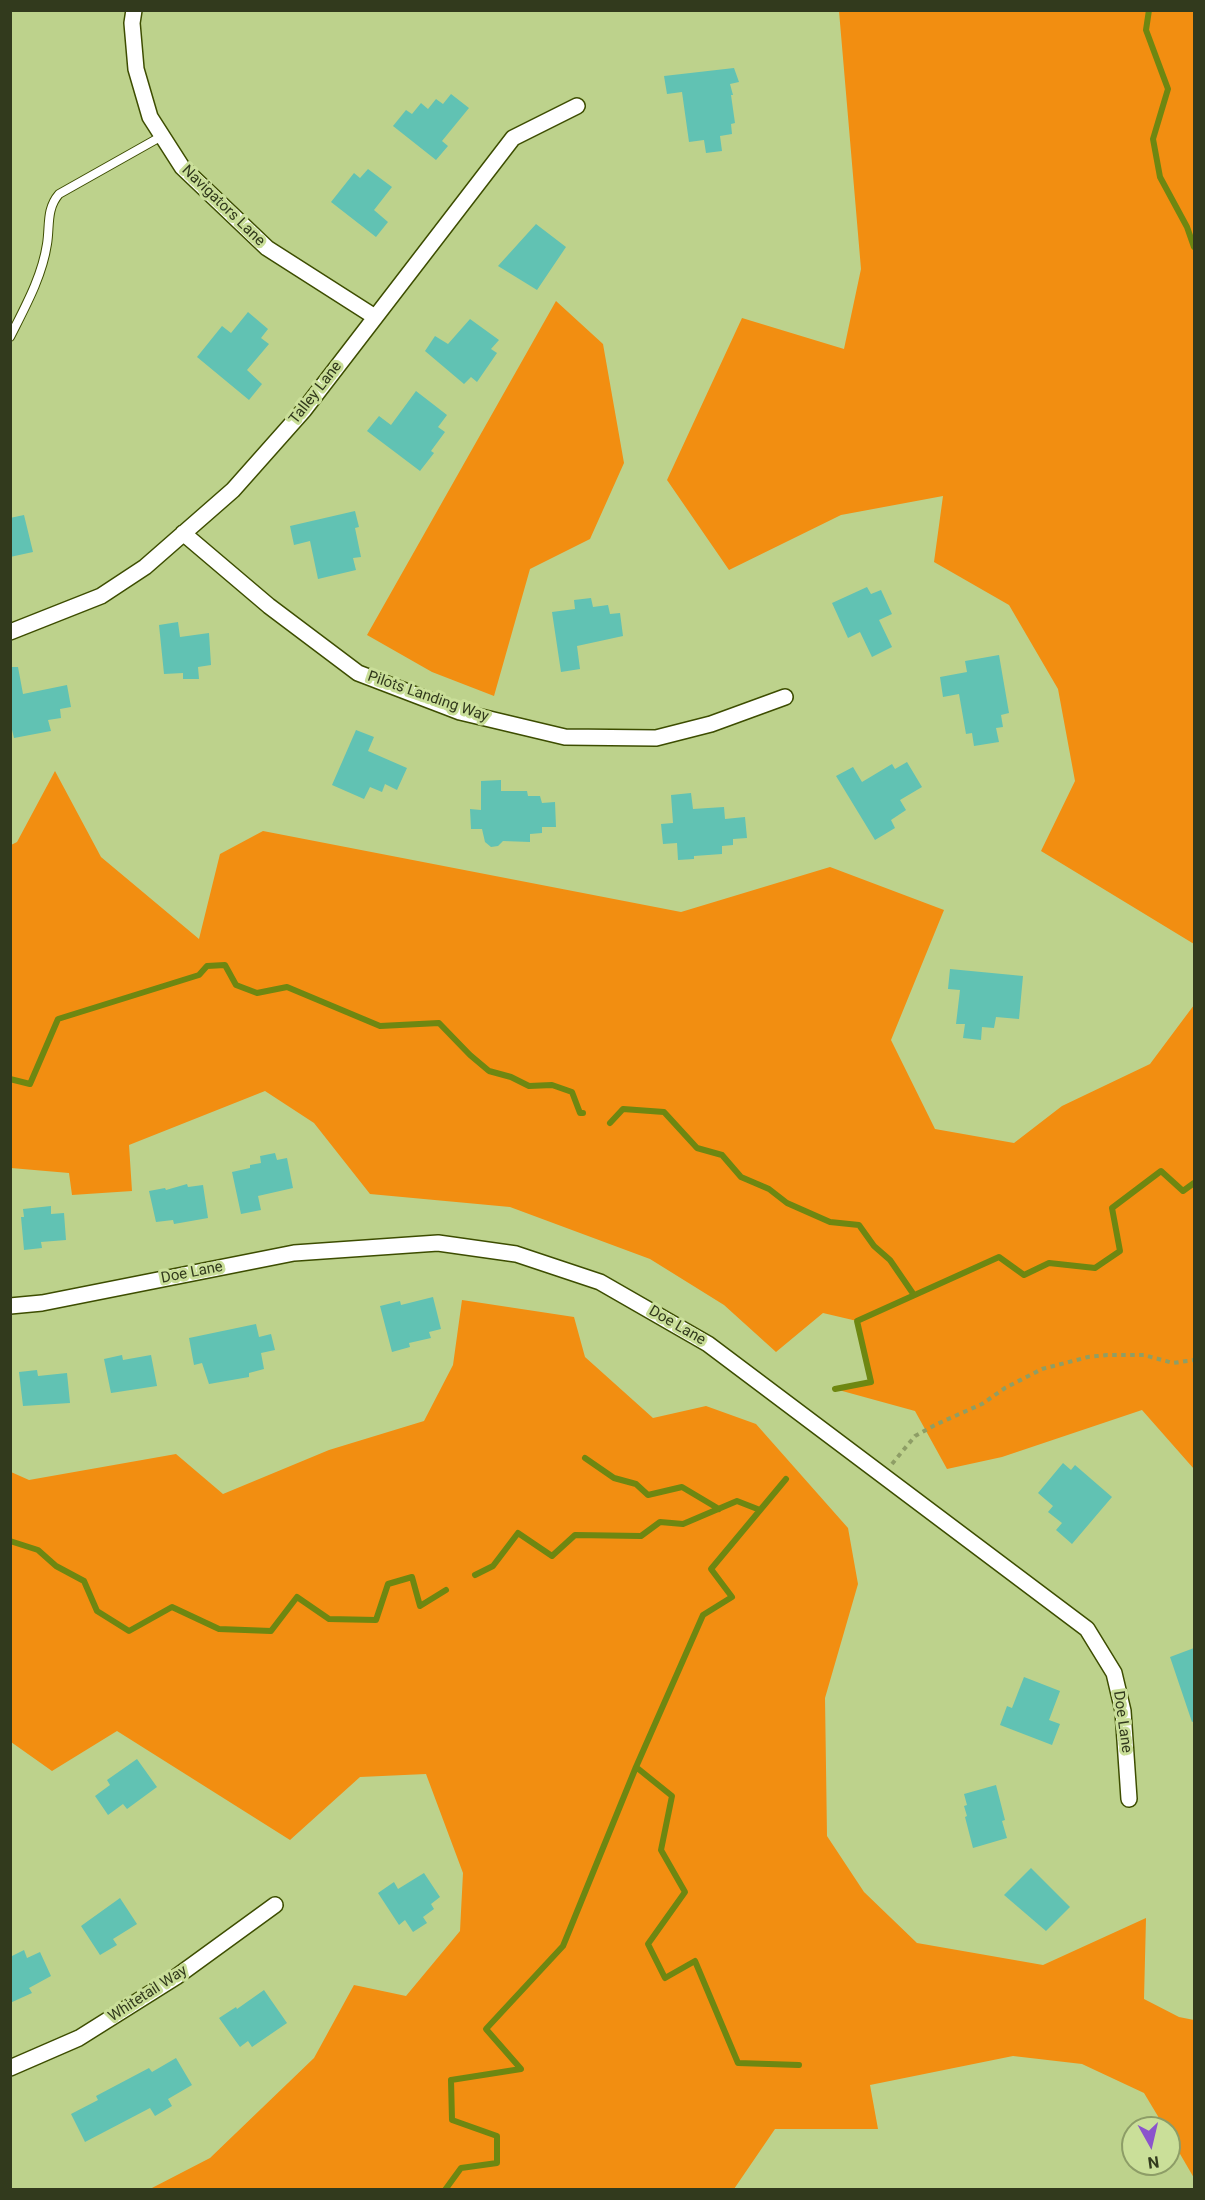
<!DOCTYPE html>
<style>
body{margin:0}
#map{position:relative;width:1205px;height:2200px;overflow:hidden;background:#bdd28c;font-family:Roboto,sans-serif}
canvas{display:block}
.frame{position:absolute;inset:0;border:12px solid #323a1d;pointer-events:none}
.north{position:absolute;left:1121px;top:2116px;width:60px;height:60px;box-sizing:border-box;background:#cadf99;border:2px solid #8d9d67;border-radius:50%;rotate:172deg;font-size:16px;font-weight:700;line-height:24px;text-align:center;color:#323a1d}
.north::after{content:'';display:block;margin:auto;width:21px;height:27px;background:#8b54cc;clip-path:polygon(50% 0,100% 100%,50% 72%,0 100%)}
</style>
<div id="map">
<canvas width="1205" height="2200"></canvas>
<div class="frame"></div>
<div class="north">N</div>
</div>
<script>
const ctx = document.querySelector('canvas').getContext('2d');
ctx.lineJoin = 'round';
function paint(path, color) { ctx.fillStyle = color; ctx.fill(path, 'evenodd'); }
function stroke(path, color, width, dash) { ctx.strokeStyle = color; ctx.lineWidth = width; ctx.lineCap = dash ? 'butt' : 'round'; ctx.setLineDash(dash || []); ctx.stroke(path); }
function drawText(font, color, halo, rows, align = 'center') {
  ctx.font = font + ' Roboto,sans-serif'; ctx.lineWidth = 6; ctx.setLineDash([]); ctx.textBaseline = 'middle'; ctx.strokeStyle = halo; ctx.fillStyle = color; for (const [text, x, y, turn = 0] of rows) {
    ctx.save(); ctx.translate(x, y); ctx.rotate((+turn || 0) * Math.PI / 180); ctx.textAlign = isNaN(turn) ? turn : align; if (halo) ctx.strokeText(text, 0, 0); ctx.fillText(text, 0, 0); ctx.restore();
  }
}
const green = new Path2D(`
 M839,11H1194V944L1041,851L1075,781L1058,689L1009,605L934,562L943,496L841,515L729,570L667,480L742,318L844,349L861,269Z
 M556,301L603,344L624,463L590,539L530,569L494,696L432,672L367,635Z
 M55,771L101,857L199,939L220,854L263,831L681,912L830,867L944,910L891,1040L935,1129L1014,1143L1062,1106L1150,1064L1194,1005V1469L1142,1410L1002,1457L947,1469L915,1411L835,1389L871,1382L857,1321L823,1313L776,1352L724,1305L650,1259L510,1207L370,1194L314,1123L265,1091L129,1145L132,1191L72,1195L69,1173L11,1168V845L17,842Z
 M462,1300L574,1317L585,1357L653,1418L706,1406L756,1424L848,1528L858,1584L825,1698L827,1836L864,1892L917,1943L1043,1965L1146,1918L1144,1999L1179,2017L1194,2020V2178L1169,2135V2128H1165L1144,2093L1082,2064L1013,2056L870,2085L878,2129H775L734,2189H150L210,2158L314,2058L354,1985L406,1996L460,1931L463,1873L426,1774L360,1777L290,1840L117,1731L52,1771L11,1742V1472L29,1480L176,1454L223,1494L329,1450L424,1421L453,1365Z`);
const stream = new Path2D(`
 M1149,10L1146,30L1168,89L1153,139L1160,177L1187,227L1194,247
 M10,1079L30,1084L58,1019L199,975L207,966L225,965L236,985L257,993L287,987L380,1026L439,1023L470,1055L489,1071L511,1077L529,1086L552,1085L572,1092L580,1113H583
 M610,1123L623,1109L664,1112L697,1148L722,1155L741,1177L769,1189L787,1203L830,1222L859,1225L874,1246L890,1260L914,1295
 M835,1389L871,1382L857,1321L999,1257L1024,1275L1049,1263L1095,1268L1120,1251L1112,1208L1161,1171L1183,1191L1194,1183
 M585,1458L614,1478L636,1484L648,1495L682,1487L719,1509
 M10,1541L38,1550L56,1566L84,1581L97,1611L129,1631L172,1607L219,1629L271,1631L297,1597L329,1619L376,1620L388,1584L412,1577L420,1606L446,1590
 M475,1575L493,1566L518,1533L552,1556L575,1535L641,1536L660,1522L683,1524L737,1501L760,1510
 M636,1767L672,1796L661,1850L685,1892L648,1944L665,1978L695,1961L738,2063L799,2065
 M445,2190L461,2168L497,2163V2136L452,2120L451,2080L521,2069L486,2029L563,1946L636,1767L703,1615L732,1597L711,1569L786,1479`);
const building = new Path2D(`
 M734,68L739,82L730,84L733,95H731L735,123L731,124L732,134L720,136L722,151L706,153L704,140L689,142L682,92L667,94L664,76Z
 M451,94L469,108L442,141L448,146L436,160L393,126L406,110L412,114L421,103L428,109L436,99L443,104Z
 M368,169L392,187L374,210L388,222L376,237L331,202L354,173L360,178Z
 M536,224L566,247L537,290L498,266Z
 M248,312L268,329L261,338L269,344L247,370L262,384L249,400L197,357L222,326L231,333Z
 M470,319L499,340L491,349L497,353L477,382L471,377L464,384L425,351L435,336L448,344Z
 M416,391L447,415L438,427L445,432L431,451L434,453L420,471L367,431L379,416L391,425Z
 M355,511L359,527L355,528L361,557L353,558L356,570L318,579L310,541L294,545L290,526Z
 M24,515L33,552L10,557V518Z
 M867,587L871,594L881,590L892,614L879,620L892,647L872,657L860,632L848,638L832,603Z
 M591,598L593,607L608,605L610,614L620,613L623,636L577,646L580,669L561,672L552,612L575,609L574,600Z
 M178,622L180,637L209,633L211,665L198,667L199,679H183V673L164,674L159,625Z
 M999,655L1009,713L1001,715L1003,727L996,728L999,742L974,746L972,733L966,734L959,694L943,697L940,677L967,672L965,661Z
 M10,667H18L23,694L67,685L71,707L60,709L61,718L48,720L51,731L14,738L10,721Z
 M356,730L374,737L368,751L407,768L397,790L385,784L382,792L370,787L364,799L332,785Z
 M907,762L922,787L900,800L906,810L891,820L895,828L875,840L836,776L853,767L862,782L892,764L895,769Z
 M501,780V791H527L528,796H540L542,803L555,802L556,827H542V833L530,834V842L503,841L498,846L491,847L485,842L482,829H471L470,809L481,810V781Z
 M691,793L693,809L724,807L725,819L745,817L747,838L733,839V845L722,846V854L694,856V859L678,860L677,843L663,844L661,824L673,823L671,795Z
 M950,969L1023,976L1019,1019L996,1017L994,1028L982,1027L981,1040L963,1038L965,1024H956L960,990L948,989Z
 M275,1153L277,1160L287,1158L293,1188L258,1196L261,1210L241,1214L232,1172L250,1168V1165L261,1163L260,1156Z
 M187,1184L188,1187L203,1185L208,1218L174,1224L173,1220L156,1222L149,1191L165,1188L166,1190Z
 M51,1206V1214L64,1213L66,1240L41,1242L42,1248L24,1250L21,1217H24L23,1209Z
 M433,1297L441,1329L429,1332L431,1338L409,1343L410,1347L392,1352L380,1306L400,1301L401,1305Z
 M256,1324L259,1337L271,1334L275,1350L261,1353L264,1369L249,1373V1377L209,1384L202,1363L194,1365L189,1338Z
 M122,1355L123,1360L151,1355L157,1386L111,1393L104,1359Z
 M37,1370L38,1376L67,1373L70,1403L23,1406L19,1372Z
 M1063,1463L1071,1470L1075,1465L1112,1497L1072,1544L1056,1530L1062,1523L1048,1512L1053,1506L1038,1493Z
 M1194,1648V1721L1192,1722L1170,1657Z
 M1024,1677L1060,1691L1049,1720L1060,1724L1052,1745L1000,1725L1007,1706L1012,1708Z
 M137,1759L157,1787L127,1809L123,1804L108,1815L95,1796L110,1785L107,1780Z
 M996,1785L1005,1820L1002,1821L1007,1838L973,1848L965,1817L967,1816L964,1806L967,1805L964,1794Z
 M1031,1868L1070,1907L1046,1931L1004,1895Z
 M424,1873L440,1897L431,1904L434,1909L423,1917L427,1923L413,1932L405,1920L399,1925L378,1893L394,1882L398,1889Z
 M120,1898L137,1924L113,1939L117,1945L100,1955L81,1926Z
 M24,1950L27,1958L40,1952L51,1976L29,1988L32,1993L10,2003V1957Z
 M264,1990L287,2023L252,2047L248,2041L240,2047L219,2018L236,2007L237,2009Z
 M176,2058L192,2085L168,2099L172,2106L155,2116L150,2108L85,2142L71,2114L98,2100L96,2096L149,2068L152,2072Z`);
const path = new Path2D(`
 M892,1464L915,1436L937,1424L982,1404L1005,1388L1042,1369L1088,1357L1107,1355H1144L1173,1363L1194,1360`);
const lane = new Path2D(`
 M10,337C25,307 42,277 47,244C50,226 46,209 59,194L162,136`);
const street = new Path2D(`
 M134,10L132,23L136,69L150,117L182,167L267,248L375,317
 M183,533L269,606L358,673L460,712L565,737L656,738L711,724L785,697
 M10,632L101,596L145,567L233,490L304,410L513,138L577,106
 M10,1306L42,1303L294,1253L438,1243L516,1254L600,1282L708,1344L1087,1629L1114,1673L1123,1711L1129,1799
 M10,2068L79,2038L176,1977L275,1905`);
const streetNames = [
 ["Navigators Lane",223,206,44],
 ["Talley Lane",316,393,-52],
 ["Pilots Landing Way",428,697,19],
 ["Doe Lane",192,1273,-11],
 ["Doe Lane",677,1326,30],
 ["Doe Lane",1122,1722,82],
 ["Whitetail Way",148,1994,-33]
];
paint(green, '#f28e11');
stroke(stream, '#6e8711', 6);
paint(building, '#61c2b3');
stroke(lane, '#3d4d00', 10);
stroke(street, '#3d4d00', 18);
stroke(path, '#8e9e66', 4, [4.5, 4.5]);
stroke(lane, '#fff', 8);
stroke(street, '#fff', 15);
drawText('15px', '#323a1d', '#cadf99', streetNames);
</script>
